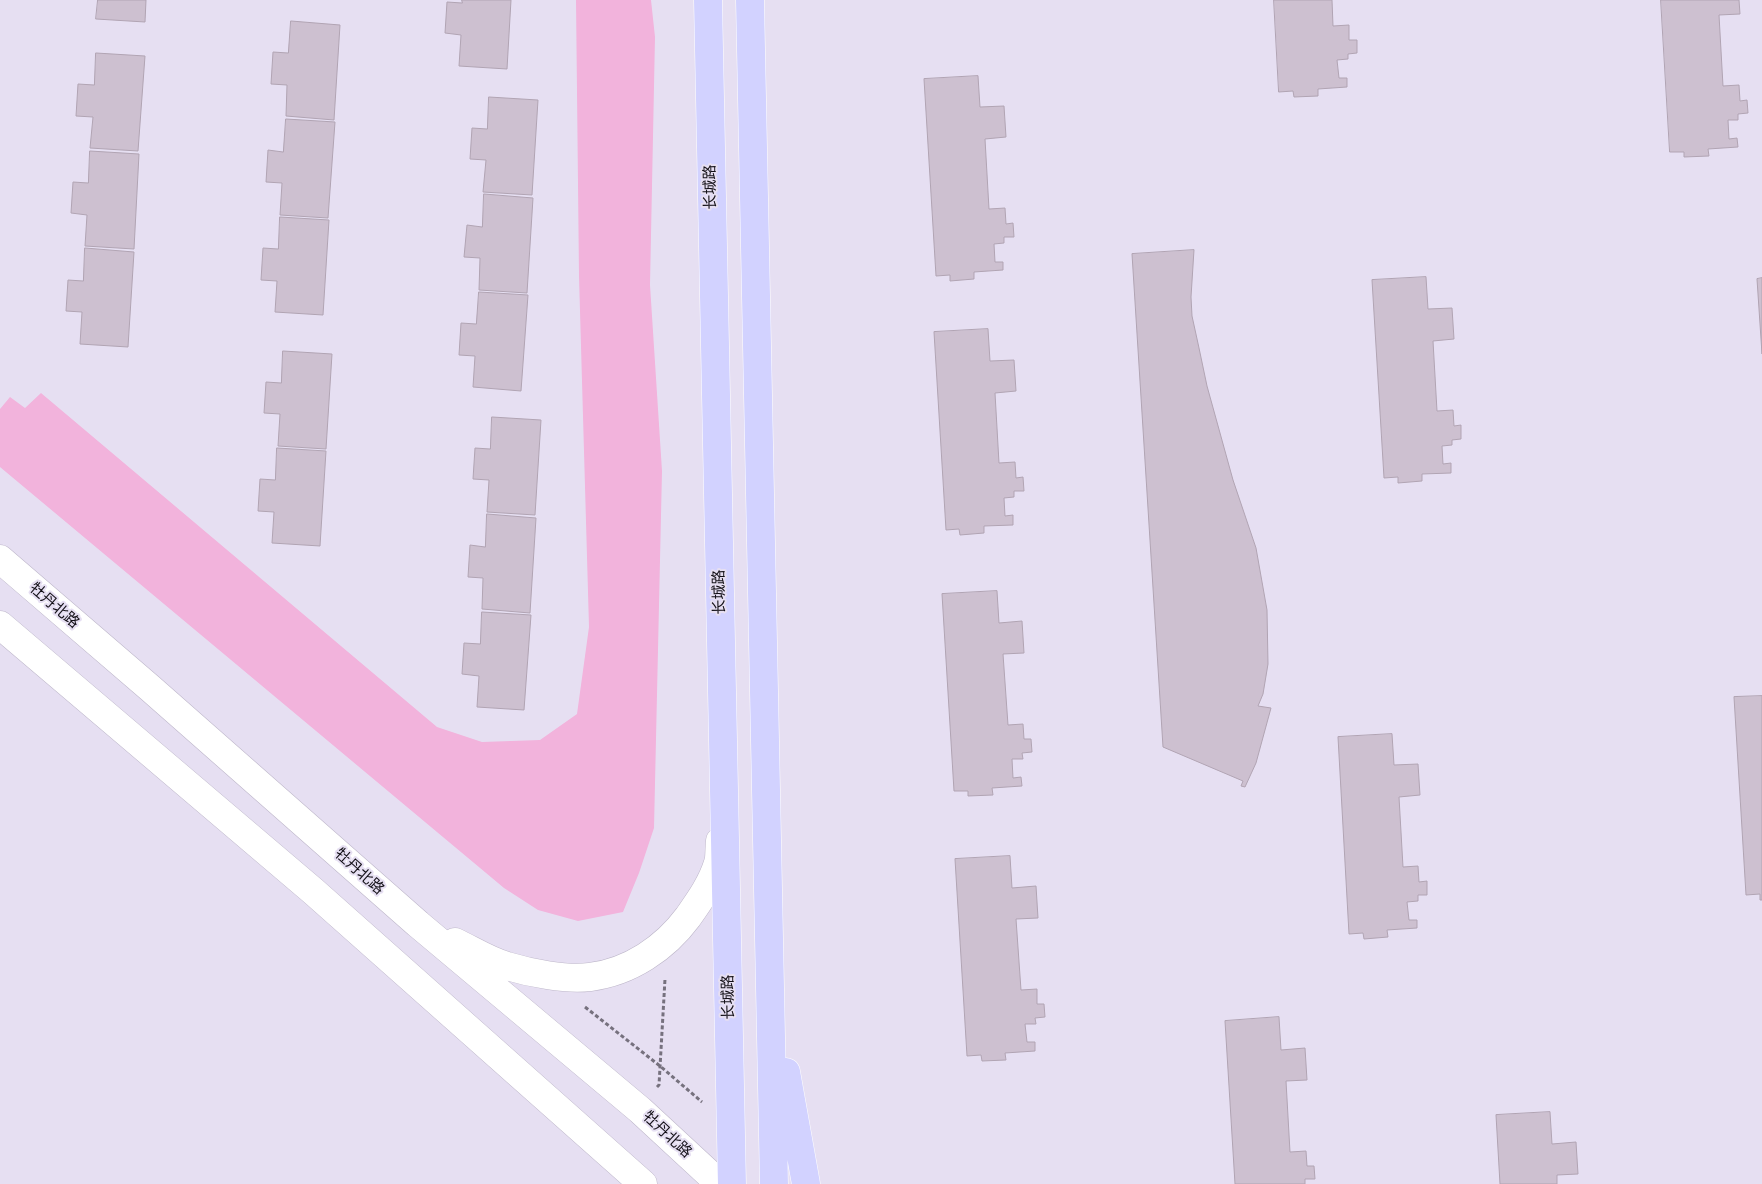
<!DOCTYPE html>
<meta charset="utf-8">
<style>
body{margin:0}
canvas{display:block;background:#e6dff2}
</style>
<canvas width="1762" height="1184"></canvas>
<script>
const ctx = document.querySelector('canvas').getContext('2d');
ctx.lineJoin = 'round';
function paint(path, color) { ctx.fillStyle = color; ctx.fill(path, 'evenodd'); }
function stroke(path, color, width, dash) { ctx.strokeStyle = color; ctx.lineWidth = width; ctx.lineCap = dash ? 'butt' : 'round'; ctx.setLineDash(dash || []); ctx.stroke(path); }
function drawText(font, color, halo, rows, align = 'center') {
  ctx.font = font + ' Signika,"Noto Sans SC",sans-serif'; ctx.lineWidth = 4; ctx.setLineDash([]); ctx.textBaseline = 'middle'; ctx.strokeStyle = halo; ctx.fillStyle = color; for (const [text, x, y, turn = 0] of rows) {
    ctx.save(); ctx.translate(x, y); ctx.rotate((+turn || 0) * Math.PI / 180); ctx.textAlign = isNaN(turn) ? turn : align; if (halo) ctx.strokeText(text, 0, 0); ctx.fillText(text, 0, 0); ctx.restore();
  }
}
const green = new Path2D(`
 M576,0H651L655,37L650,285L662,471L654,828L639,873L623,912L578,921L538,910L504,888L0,467V409L10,397L25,408L41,393L437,727L482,742L540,740L577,714L589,627L579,276Z`);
const building = new Path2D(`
 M98,0H146L145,22L96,19Z
 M462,0H511L507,69L459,66L461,35L445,33L447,2L462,3Z
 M1274,0H1332L1333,26L1349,25V40H1357V53L1348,54V59L1337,60L1339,78H1347V87L1318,89V96L1294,97L1293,91L1279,92Z
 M1661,0H1739L1740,14L1719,15L1723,86L1739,85L1740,101L1747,100L1748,113L1738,114V120H1728L1729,139L1737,138L1738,147L1708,149L1709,156L1684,157V152H1670Z
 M291,21L340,25L334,120L286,116L287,85L271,84L273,52L288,53Z
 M96,53L145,56L138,151L90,148L93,117L76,116L78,84L94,85Z
 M978,76L980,107L1004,106L1006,137L985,139L989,209L1005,208L1006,224L1013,223L1014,237H1004V243L994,244L995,262H1003V270L974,272V279L950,281V275L936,276L924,79Z
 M489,97L538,100L532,195L483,192L486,160L470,159L472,128L487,129Z
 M286,119L335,122L328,218L280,215L282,183L266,182L268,150L283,152Z
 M90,151L139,154L134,249L85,246L87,215L71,213L73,182L88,183Z
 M484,194L533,198L527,293L479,290L480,258L464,257L467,225L482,227Z
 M280,217L329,220L323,315L275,312L277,281L261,280L263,248L278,249Z
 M85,248L134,252L128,347L80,344L82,312L66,311L68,280L83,281Z
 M1194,250L1191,297L1192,316L1199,348L1207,386L1233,480L1256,548L1267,610L1268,664L1263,694L1258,706L1271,708L1256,763L1245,787L1241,786L1243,781L1163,747L1132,254Z
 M1426,277L1428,309L1452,308L1454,339L1433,341L1437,411L1453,410L1454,426L1461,425V439L1452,440V445L1442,446L1443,464L1451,463V473L1422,474V481L1398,483V477L1384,478L1372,280Z
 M1762,278V354L1757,279Z
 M479,292L528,295L521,391L473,387L475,356L459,355L461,323L476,324Z
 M988,329L990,361L1014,360L1016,391L995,393L999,463L1015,462L1016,478L1023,477L1024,491H1014V497L1004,498L1005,516L1013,515V525L984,526V533L960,535L959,529L946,530L934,332Z
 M283,351L332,354L326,449L278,446L280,414L264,413L266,382L281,383Z
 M492,417L541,420L535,515L487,512L489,480L473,479L475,448L490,449Z
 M277,448L326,451L320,546L272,543L274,512L258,511L260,479L275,480Z
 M487,514L536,518L530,613L482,609L483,578L468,577L470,545L485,547Z
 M997,591L999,623L1022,621L1024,653L1003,654L1008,725L1023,724L1024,739H1031L1032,752L1022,753L1023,759H1012L1013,778L1021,777L1022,786L992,788L993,795L968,796V791H954L942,594Z
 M482,612L531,615L524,710L477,707L479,676L462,674L464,643L480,644Z
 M1762,696V900H1760V894L1746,895L1734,697Z
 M1392,734L1394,765L1418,764L1420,795L1399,797L1403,867L1418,866L1419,882L1427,881V895H1418V901L1407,902L1409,920H1417V928L1387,930L1388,937L1364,939L1363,933L1349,934L1338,737Z
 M1010,856L1012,888L1036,886L1038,918L1016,919L1021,990L1037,989V1004H1044L1045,1017L1035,1018L1036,1024H1025L1027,1042H1035V1051L1005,1053L1006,1060L982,1061L981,1055L967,1056L955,859Z
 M1279,1017L1281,1050L1305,1048L1307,1080L1286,1081L1290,1152L1306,1151L1307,1166H1314L1315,1179H1305V1184H1235L1225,1021Z
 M1550,1112L1552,1144L1576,1142L1578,1174L1557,1175V1184H1500L1496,1115Z`);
const path = new Path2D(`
 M585,1007L660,1066L702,1102
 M657,1087L659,1085L665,979`);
const tertiary = new Path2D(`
 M0,559L150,688L418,924L640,1110L720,1184
 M0,625L313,891L643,1184
 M455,942C472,950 489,961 507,966C530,973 566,980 590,977C630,972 665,948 688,917C700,900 712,883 718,863C720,857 719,848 720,841`);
const primary = new Path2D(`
 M708,0L732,1184
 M750,0L774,1184
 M786,1072L806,1184`);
const streetNames = [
 ["长城路",711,187,-91],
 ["长城路",720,592,-91],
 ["牡丹北路",54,606,41],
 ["牡丹北路",359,872,42],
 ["长城路",729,997,-91],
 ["牡丹北路",667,1135,43]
];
paint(green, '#f2b3dc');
paint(building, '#cdc0d0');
stroke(building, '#b1a4b3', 1);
stroke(tertiary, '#beb7ca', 29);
stroke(primary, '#fff', 29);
stroke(path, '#76717e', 3, [4, 2.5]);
stroke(tertiary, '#fff', 28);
stroke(primary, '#d2d2ff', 28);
drawText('15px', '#120f16', '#e6dff2', streetNames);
</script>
